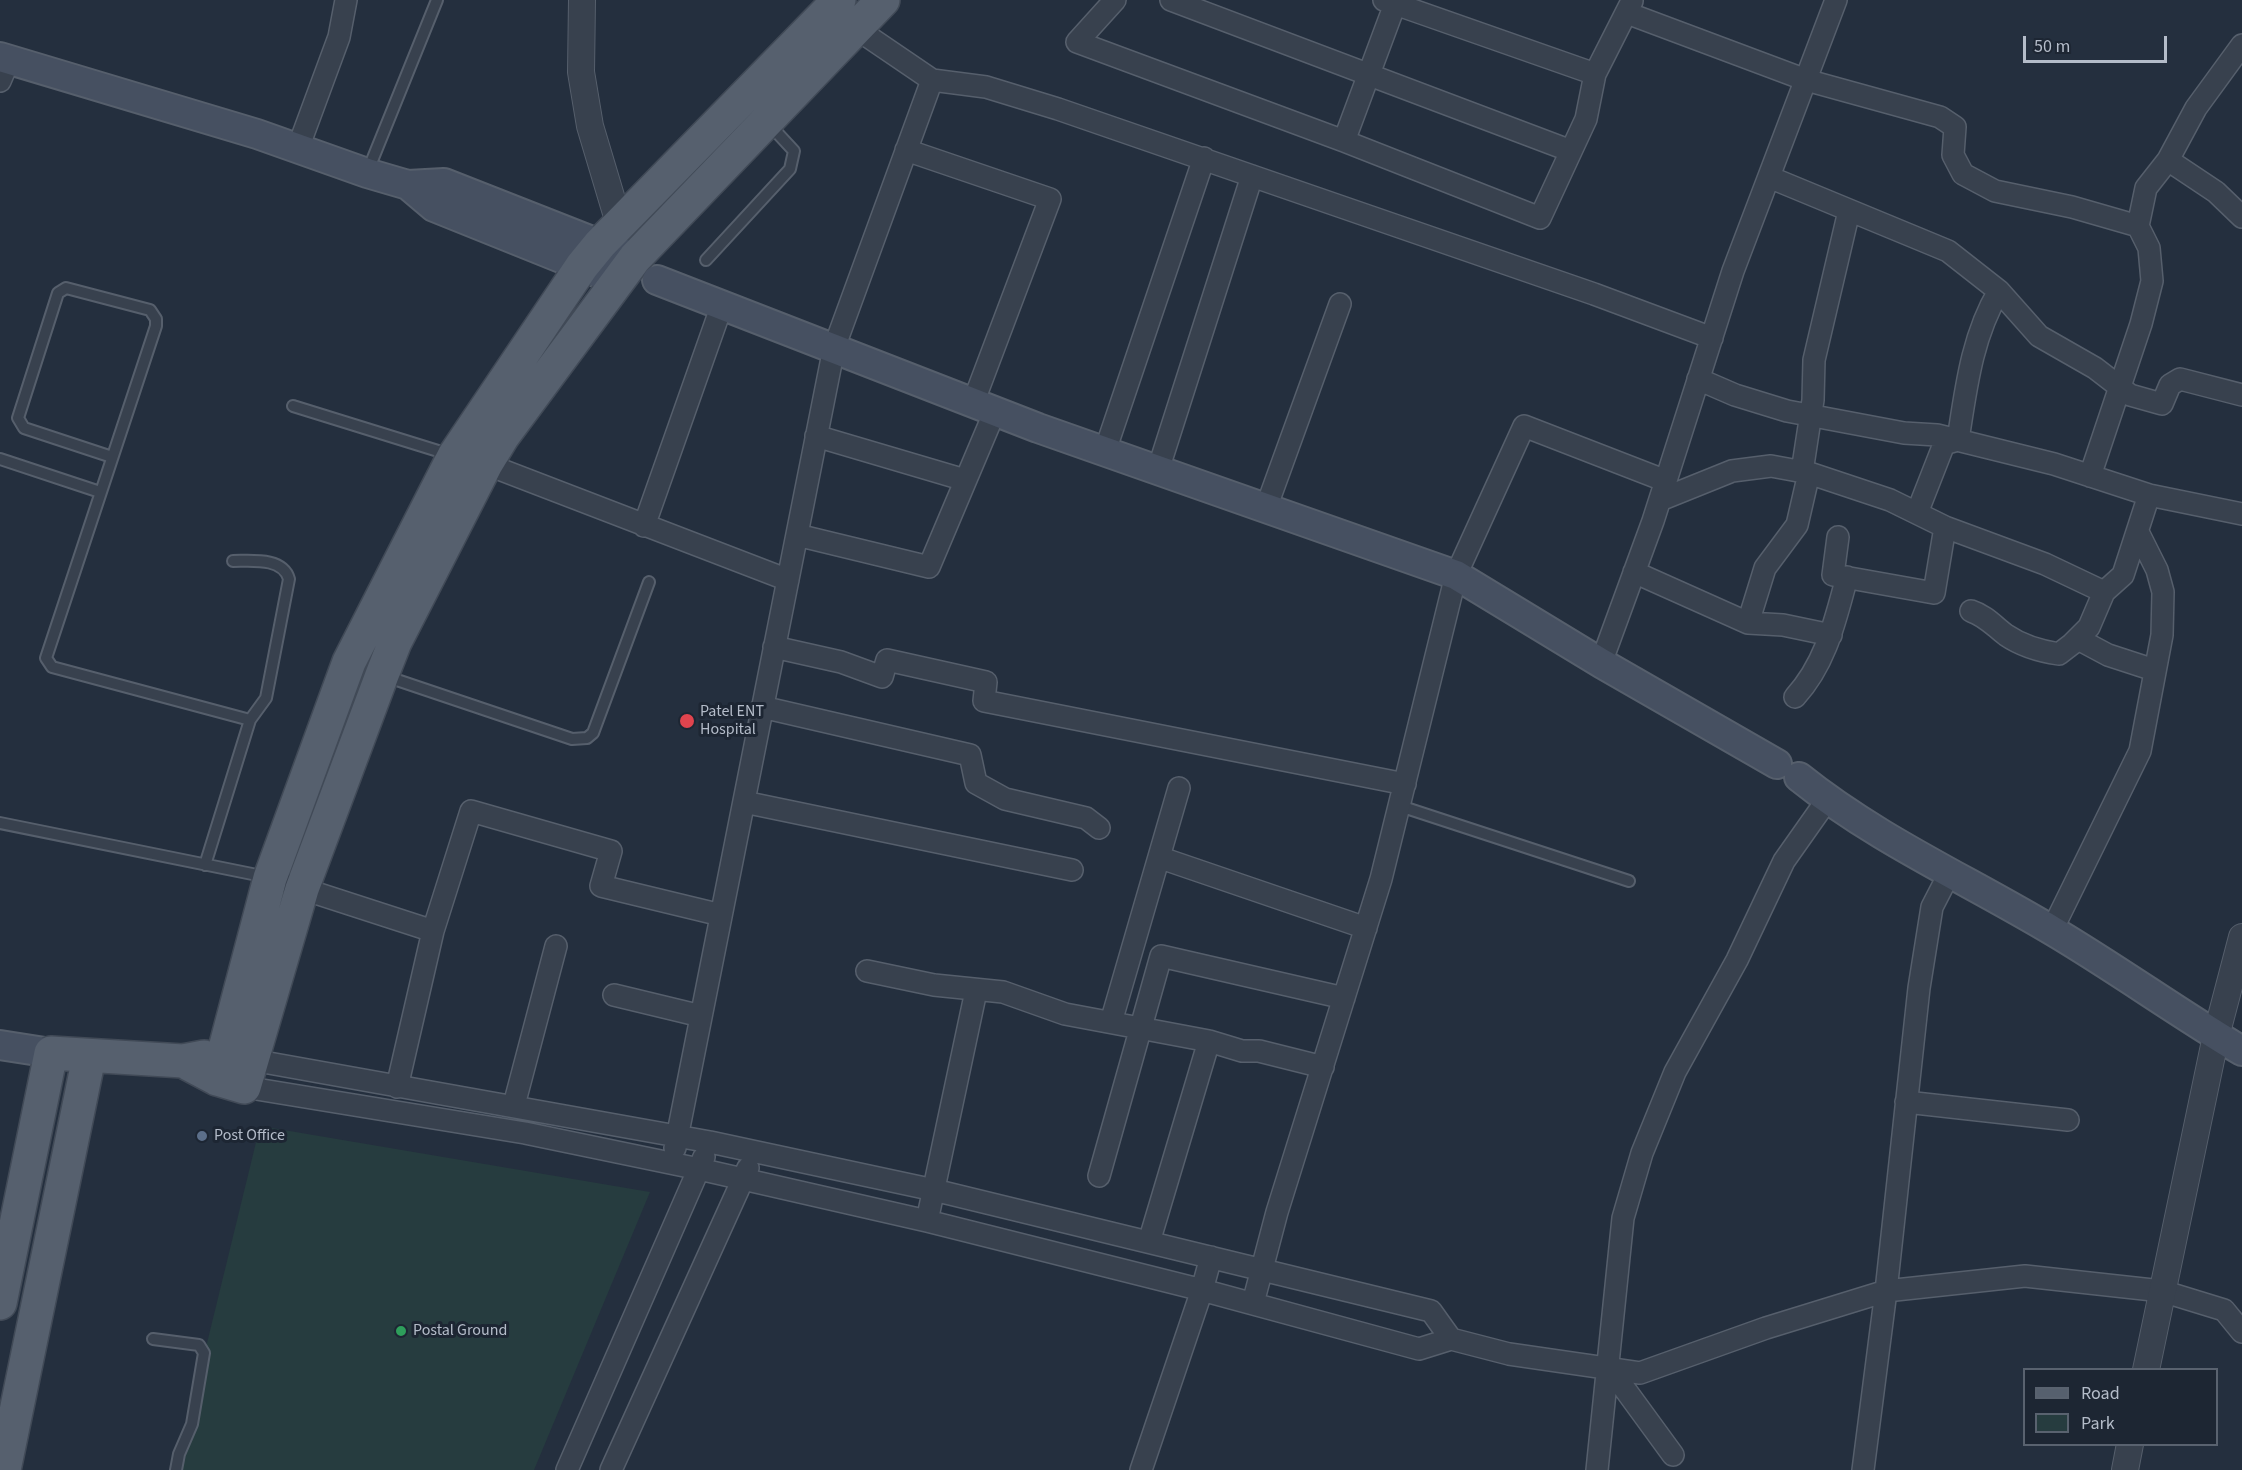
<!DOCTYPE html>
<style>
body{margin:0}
#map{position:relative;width:2242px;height:1470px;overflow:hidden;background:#242f3e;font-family:"Source Sans 3",sans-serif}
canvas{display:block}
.legend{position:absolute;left:2023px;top:1368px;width:195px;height:78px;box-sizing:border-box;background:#1d2633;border:2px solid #59626f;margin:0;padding:8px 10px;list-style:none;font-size:18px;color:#b4bcc9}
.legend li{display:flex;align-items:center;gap:12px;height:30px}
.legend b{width:30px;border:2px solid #59626f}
.scale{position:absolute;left:2023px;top:36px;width:144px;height:27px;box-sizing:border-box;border:3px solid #b4bcc9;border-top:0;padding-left:8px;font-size:18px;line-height:21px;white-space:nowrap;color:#b4bcc9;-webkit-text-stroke:4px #1d2633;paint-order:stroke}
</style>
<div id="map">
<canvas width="2242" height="1470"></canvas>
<ul class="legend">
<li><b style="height:8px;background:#56606e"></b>Road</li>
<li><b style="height:16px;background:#263c3f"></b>Park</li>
</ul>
<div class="scale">50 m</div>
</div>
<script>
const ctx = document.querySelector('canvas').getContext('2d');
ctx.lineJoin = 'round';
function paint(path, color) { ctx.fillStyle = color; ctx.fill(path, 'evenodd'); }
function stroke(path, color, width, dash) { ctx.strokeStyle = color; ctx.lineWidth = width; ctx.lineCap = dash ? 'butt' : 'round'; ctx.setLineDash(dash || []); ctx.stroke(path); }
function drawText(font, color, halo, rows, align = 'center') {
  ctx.font = font + ' "Source Sans 3",sans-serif'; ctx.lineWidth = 6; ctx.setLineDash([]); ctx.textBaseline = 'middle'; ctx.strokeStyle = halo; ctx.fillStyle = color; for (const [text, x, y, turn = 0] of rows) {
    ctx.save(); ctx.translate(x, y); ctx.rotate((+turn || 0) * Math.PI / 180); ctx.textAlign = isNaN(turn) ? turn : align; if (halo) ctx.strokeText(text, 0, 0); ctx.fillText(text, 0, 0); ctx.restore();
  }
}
const green = new Path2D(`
 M260,1126L650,1192L534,1470H176Z`);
const service = new Path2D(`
 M367,173L437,0
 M706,260L790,169L794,151L769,124
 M293,406L451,455
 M112,457L24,428L18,418L58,293L66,288L150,310L156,319V326L46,658L52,667L250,720L205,865
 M0,459L100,492
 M233,561C251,561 283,557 289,579L266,698L250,720
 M385,676L572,739L587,738L593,733L649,582
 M1400,806L1629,881
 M0,823L267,877
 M153,1339L199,1345L204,1353L192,1424L179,1454L176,1470`);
const minor = new Path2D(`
 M1115,0L1077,42L1344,141L1540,218L1586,119L1595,74L1632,1
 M1171,0L1571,151
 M1384,0L1595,74
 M1627,13L1806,80L1940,117L1955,127L1953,155L1963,174L1995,191L2072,207L2138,226L2149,248L2152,281L2141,324L2090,476
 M857,29L932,80L986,87L1058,109L1594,294L1712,338
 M2242,45L2196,108L2168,160L2216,192L2242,217
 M0,81L9,60
 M1344,141L1395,4
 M298,148L339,37L346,0
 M906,150L1050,199L973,403
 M1769,177L1948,251L1999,291L2039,336L2095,368L2130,395L2162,404L2170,385L2180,379L2242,395
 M2138,226L2146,188L2168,160
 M1698,379L1735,395L1787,411L1904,433L1937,435L2054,464L2149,495L2242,514
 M816,436L965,480
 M1105,451L1204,158
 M486,464L788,580
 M1158,470L1252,176
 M1802,472L1813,400L1814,360L1849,211
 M1660,500L1732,471L1771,466L1809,473L1890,500L1945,527L2045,564L2104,592
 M1266,508L1340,304
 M1917,513L1944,444L1958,440C1966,388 1972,336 1999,291
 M644,526L722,305
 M797,535L929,567L995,411
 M1838,537L1833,575L1934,593L1945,527
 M1634,572L1748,623L1783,625L1831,635
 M1971,611C1986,616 1994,626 2006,635C2022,646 2039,651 2059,654L2072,644L2089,627L2104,592L2123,575L2149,495
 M1748,623L1765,568L1797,525L1809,473
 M2078,639L2108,655L2154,670
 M774,647L841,662L882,677L887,660L986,682L984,701L1405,784
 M1601,663L1653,521L1733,271L1836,0
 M1795,697C1826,663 1835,621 1847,577
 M762,707L970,755L976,783L1005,799L1086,818L1099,828
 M744,802L1072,870
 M1161,858L1366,928
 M291,885L433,931
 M2052,930L2140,751L2162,635L2163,592L2157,570L2138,532
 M867,971L934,985L1003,992L1065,1014L1209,1041L1242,1051H1259L1323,1067
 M614,995L701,1016
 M1111,1022L1179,788
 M252,1060L710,1142L934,1190L1431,1311L1451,1339
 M244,1087L525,1133L699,1169L927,1221L1202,1290L1419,1349L1451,1339L1509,1354L1640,1373L1766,1328L1886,1291L2025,1276L2162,1291L2224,1310L2242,1332
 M397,1087L433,931L471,811L611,851L601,886L721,915
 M1906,1102L2068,1120
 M514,1105L556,946
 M675,1148L834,348L932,80
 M1099,1176L1161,956L1344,998
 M927,1221L976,991
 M1149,1242L1209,1041
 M1253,1303L1277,1212L1381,879L1456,575L1524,426L1666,481
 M1608,1366L1673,1455
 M567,1470L704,1157
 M611,1470L748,1168
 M1141,1470L1202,1290L1211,1257
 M1597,1470L1623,1218L1642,1153L1675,1072L1737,960L1784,861L1827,800
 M1863,1470L1886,1291L1919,988L1932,907L1949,874`);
const tertiary = new Path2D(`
 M582,0L581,72L590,126L619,223
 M2146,1370L2216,1036L2242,937
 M2125,1470L2130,1444`);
const secondary = new Path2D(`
 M0,57L257,134L367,173L408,185L444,183L635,258
 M408,185L434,207L618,281
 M657,280L1038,428L1456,575L1601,663L1777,764
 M1799,777C1876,839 1968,880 2053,931C2117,969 2178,1013 2242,1051
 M0,1045L51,1053`);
const primary = new Path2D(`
 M183,1061L217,1079L244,1087L302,889L382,675L395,642L486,464L503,436L635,258L883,0
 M217,1079L270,878L349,662L454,456L582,266L600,244L839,0
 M0,1303L51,1053L183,1061L204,1057
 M4,1470L89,1057`);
const markers = [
 [687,721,8,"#e0444e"],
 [202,1136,6,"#5c6f8a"],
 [401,1331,6,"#2e9e5b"]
];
const poiNames = [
 ["Patel ENT",700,712],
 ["Hospital",700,730],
 ["Post Office",214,1136],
 ["Postal Ground",413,1331]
];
paint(green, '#263c3f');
stroke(service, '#565f6c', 14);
stroke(minor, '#565f6c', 24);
stroke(tertiary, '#565f6c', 28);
stroke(secondary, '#565f6c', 32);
stroke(primary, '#414a57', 36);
stroke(service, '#38414e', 10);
stroke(minor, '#38414e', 21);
stroke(tertiary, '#38414e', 26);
stroke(secondary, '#465061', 28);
stroke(primary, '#56606e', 33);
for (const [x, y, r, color] of markers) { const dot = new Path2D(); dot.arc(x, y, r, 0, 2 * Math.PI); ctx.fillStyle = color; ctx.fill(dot); stroke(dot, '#1d2633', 2); }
drawText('16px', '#b4bcc9', '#1d2633', poiNames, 'left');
</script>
